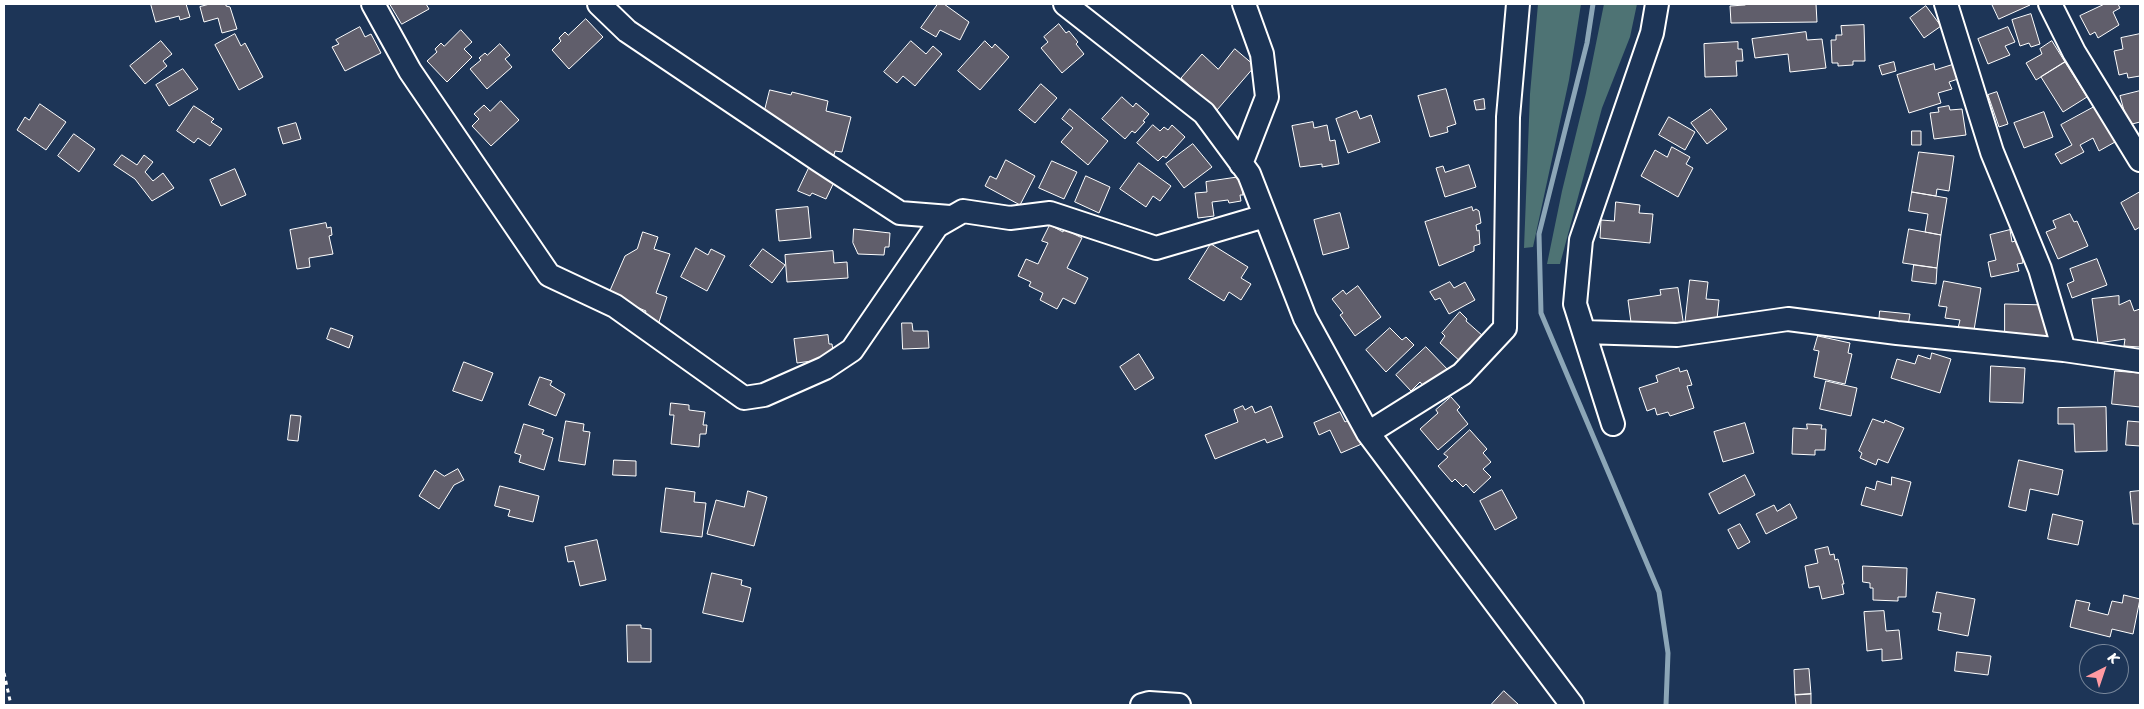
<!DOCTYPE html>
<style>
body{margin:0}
#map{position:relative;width:2144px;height:709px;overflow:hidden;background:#1d3557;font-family:Sriracha,sans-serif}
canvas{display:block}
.frame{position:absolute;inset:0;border:5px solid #fff;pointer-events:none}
.north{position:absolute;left:2079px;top:644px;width:50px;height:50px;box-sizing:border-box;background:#1d3557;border:1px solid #77869a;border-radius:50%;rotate:41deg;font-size:14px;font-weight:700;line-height:20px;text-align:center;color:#fff}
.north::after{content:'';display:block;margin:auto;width:18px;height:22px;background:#ff9aa2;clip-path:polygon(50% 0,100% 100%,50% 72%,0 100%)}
</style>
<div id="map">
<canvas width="2144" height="709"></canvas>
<div class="frame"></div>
<div class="north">K</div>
</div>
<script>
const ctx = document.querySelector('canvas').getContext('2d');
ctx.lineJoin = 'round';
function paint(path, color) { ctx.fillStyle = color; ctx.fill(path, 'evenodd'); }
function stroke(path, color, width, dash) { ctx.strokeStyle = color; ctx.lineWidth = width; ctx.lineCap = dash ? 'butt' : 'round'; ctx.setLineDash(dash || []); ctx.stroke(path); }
const green = new Path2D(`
 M1538,4H1581L1569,80L1533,247L1524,248L1530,94Z
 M1604,4H1637L1630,37L1602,108L1560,264H1547L1562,191L1586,93Z`);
const stream = new Path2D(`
 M1593,4L1587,43L1539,234L1541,313L1659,592L1668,653L1666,705`);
const building = new Path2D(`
 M151,4H186L190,17L180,20L179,16L156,22Z
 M210,4H226V6L230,7L237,29L222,33L218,18L204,22L200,7Z
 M390,4H426L429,9L402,24Z
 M938,4H944L969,22L960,40L940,30L936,37L921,28Z
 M1745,4H1816L1817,22L1731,23L1730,6L1745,5Z
 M1992,4H2029L2030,5L1999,19Z
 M2105,4H2118L2120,8L2113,12L2119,25L2098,38L2095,32L2090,35L2080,16Z
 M1926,6L1941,26L1924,38L1910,18Z
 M2031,14L2040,44L2031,47L2029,43L2020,46L2012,20Z
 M586,19L603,37L569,69L552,50L561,41L559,38L565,32L568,35Z
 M1059,24L1066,33L1069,31L1078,42L1076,44L1084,54L1062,73L1041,48L1048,42L1044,37Z
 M1864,25L1865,61H1853V65L1838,66V63H1832L1831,40H1836V35H1842L1841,26Z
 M360,27L365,37L371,34L381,53L345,71L332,47L339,44L336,40Z
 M2008,27L2015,42L2005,46L2010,55L1988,64L1978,39Z
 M461,30L472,42L464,49L472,57L447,82L427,61L437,52L435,49L441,43L444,46Z
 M1806,32L1807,40L1822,39L1826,68L1790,72L1788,54L1755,58L1752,39Z
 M235,34L241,46L245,43L263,77L239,90L215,45Z
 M2140,34V76L2128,78L2127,73L2119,75L2114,51L2123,49L2121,38Z
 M161,41L172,54L163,61L167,66L145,84L130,66Z
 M911,41L926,54L933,46L942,54L915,86L903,76L897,83L884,72Z
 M985,41L992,48L995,44L1009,57L980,90L958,71Z
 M2052,41L2065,62L2036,80L2026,63L2042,54L2040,49Z
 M1738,42V49H1742L1743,61H1736L1737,76L1705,77L1704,44Z
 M500,44L510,55L505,59L512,67L487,89L470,69L481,60L479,58L485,53L487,55Z
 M1235,49L1255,66L1217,110L1181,78L1202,54L1218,69Z
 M1894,62L1896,71L1882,75L1879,66Z
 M2065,62L2087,97L2063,112L2041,77Z
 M1934,64L1935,70L1954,64L1958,79L1949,82L1952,89L1938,93L1941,103L1909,113L1897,75Z
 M183,69L198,89L169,106L156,85Z
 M1041,84L1057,98L1035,123L1019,110Z
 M1446,89L1456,124L1447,127L1448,132L1430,137L1418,96Z
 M770,90L791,95L792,92L828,101L826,111L851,117L842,152L835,151L834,155L812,150V141L785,134L787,124L763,118Z
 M2140,91V122L2128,125L2120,96Z
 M1997,92L2008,124L1999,127L1988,95Z
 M1122,97L1133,107L1136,103L1149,114L1143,121L1145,122L1135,133L1132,131L1125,139L1102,119Z
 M1484,99L1485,109L1476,110L1474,101Z
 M501,101L519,120L491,146L472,126L479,119L474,114L484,105L490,111Z
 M40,104L66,122L46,150L17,130L25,117L29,120Z
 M194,106L214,119L211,122L222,129L210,146L198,138L194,143L177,131Z
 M1949,106L1950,110L1962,109L1966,135L1934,139L1930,113L1939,112L1938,108Z
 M2096,106L2115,142L2099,151L2093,138L2080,145L2084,152L2061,164L2055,154L2072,145L2061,125Z
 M1070,109L1108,141L1088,165L1061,142L1073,128L1062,119Z
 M1711,109L1727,129L1707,144L1691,123Z
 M1357,111L1360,119L1371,115L1380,142L1348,153L1336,119Z
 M2044,112L2053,137L2024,148L2014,123Z
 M1669,117L1695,132L1685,150L1659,135Z
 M1313,122L1314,128L1327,125L1330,141L1335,140L1339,164L1322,167V164L1300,167L1292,126Z
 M296,123L301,139L283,144L278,128Z
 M1153,125L1160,131L1164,127L1168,130L1172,125L1185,137L1166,158L1163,156L1158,161L1137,143Z
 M1912,131H1921V145H1912Z
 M74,134L95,149L79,172L58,156Z
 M1193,144L1212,167L1184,188L1166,164Z
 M1672,147L1690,157L1686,164L1693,168L1678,197L1641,176L1655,150L1667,157Z
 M1919,152L1954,156L1949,191L1937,189L1936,196L1912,192Z
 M122,155L137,165L144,155L153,162L145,172L153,181L163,173L174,188L152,201L135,179L114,165Z
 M1006,160L1035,176L1020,205L985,186L990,176L996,179Z
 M1052,161L1077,172L1064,199L1039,188Z
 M1139,163L1171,186L1160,201L1153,196L1146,207L1120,189Z
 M1469,165L1476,187L1445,197L1436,168L1443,166L1445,172Z
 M809,168L835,180L826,199L812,193L810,196L798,191Z
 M235,169L246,195L221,206L210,180Z
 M1086,176L1110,187L1099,213L1075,202Z
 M1240,177L1243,195H1240L1241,201L1229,203L1228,200L1212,202L1214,216L1198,218L1195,193L1207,192L1206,182Z
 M1912,192L1947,198L1941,235L1925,232L1928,214L1909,211Z
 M2140,192V227L2135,230L2121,203Z
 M1616,202L1640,205L1639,213L1653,214L1650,243L1600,238L1601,220L1614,221Z
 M808,207L811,238L779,241L776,210Z
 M1472,207L1473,211L1476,209L1479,211L1481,223L1476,225L1477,231L1479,230L1480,244L1474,246V251L1439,266L1425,222Z
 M1340,213L1349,248L1323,255L1314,220Z
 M2070,214L2074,222L2077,221L2088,246L2058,259L2046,232L2056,228L2053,221Z
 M326,223L327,228L331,227L332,235L329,236L333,254L309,258L310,267L297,269L290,230Z
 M1050,225L1063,232L1064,229L1082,238L1067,268L1088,278L1075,304L1063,298L1057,309L1040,300L1043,293L1029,286L1031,282L1018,276L1026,259L1038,264L1048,243L1042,241Z
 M854,229L890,233L889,247H885L884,255L858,254L853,243Z
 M1909,229L1941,235L1937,268L1903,263Z
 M2010,230L2012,242L2018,240L2023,263L2017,264L2019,271L1991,277L1988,262L1996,260L1990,235Z
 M643,232L658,237L654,249L670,254L656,293L667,297L659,322L644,317L646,311L608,295L625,256L637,249Z
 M1211,244L1248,267L1241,278L1251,284L1241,300L1229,292L1224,301L1189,279Z
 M696,248L708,255L711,249L725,256L707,291L681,277Z
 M763,249L785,265L772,283L750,266Z
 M833,251L834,263L847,262L848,278L787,282L785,255Z
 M2097,259L2107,285L2072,298L2067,284L2074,281L2070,269Z
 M1914,265L1937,268L1936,284L1912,281Z
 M1690,280L1708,282L1706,299L1719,300L1716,329L1685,326Z
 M1944,281L1981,288L1974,330L1958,328L1960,320L1945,318L1947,307L1939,306Z
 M1450,282L1454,288L1465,282L1475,300L1449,314L1440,298L1435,300L1430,292Z
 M1358,286L1381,317L1355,336L1340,315L1343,313L1332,299L1343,290L1346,294Z
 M1678,288L1684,327L1632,330L1628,300L1661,295L1660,290Z
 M2119,296V305L2130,300L2134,311L2140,309V347L2124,346L2125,339L2098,343L2092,299Z
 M2005,304L2047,305V337L2021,336L2005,340Z
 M1880,311L1910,314L1908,326L1879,323Z
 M1460,312L1467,319L1466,321L1483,336L1462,363L1440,343L1445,336L1442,333Z
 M902,323H912L913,331H928L929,348L903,349Z
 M331,328L353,336L349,348L327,339Z
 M1390,328L1402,340L1406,337L1414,345L1386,372L1366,350Z
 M828,335L829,344H832L834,358L797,363L794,339Z
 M1818,336L1850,343L1848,353L1852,354L1845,384L1814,377L1819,351L1814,350Z
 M1426,347L1449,371L1425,388L1420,382L1411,391L1396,375Z
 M1932,353L1951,359L1940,393L1891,378L1897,359L1915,364L1918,355L1930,359Z
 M1139,354L1154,378L1135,390L1120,367Z
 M464,362L493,373L482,401L453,391Z
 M1991,366L2025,368L2023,403L1990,402Z
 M1679,368L1680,372L1687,370L1692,385L1687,386L1694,408L1670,416L1668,412L1657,415L1655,408L1647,411L1639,388L1658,382L1656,376Z
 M2115,371L2140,373V407L2112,404Z
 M540,377L552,381L550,385L565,394L556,416L529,405Z
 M1826,381L1857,388L1851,416L1820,409Z
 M1451,397L1460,407L1457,410L1468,424L1438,450L1420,429L1438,413L1436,410Z
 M671,403L689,405V410L705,412L703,425H707L706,434H700L699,447L671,444L674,415H670Z
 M1243,406L1245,410L1252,406L1255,413L1271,406L1283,437L1267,443L1265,439L1215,459L1205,435L1238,422L1234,410Z
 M2106,407L2107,451L2075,452L2074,424H2058V408Z
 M1340,412L1345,422L1352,418L1364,443L1341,453L1330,430L1319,435L1314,423Z
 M291,415L301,416L298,441L288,440Z
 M1873,419L1884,423L1885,420L1904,428L1888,463L1878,459L1876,465L1860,458L1862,453L1859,451Z
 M566,421L584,424L583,431L590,432L585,465L559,461Z
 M2128,421L2140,422V446L2126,445Z
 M1745,423L1754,453L1723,462L1714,432Z
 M524,424L544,430L542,434L553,438L544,470L519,462L521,455L515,453Z
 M1807,424L1822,425L1821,429H1826L1825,450H1815V455L1792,454L1793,428L1807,429Z
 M1470,430L1487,449L1483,453L1491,462L1483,469L1491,477L1474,493L1466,484L1463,487L1455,479L1452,482L1438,466L1448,457L1444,454Z
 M614,460L636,461V476L613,475Z
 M2019,460L2063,470L2058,495L2030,489L2026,511L2009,507Z
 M458,469L464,480L454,485L439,509L419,496L435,470L444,476Z
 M1745,475L1755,495L1719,514L1709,494Z
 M1892,477L1911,482L1902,516L1861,505L1866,487L1875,490L1877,481L1891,485Z
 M500,486L539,496L533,522L508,516L510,510L495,506Z
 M666,488L695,492L694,502L706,503L702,537L661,532Z
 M1502,490L1517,518L1495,530L1480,501Z
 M748,491L767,497L754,546L707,534L716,500L744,507Z
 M2140,491V524H2133L2130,492Z
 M1790,504L1797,518L1766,534L1756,514L1774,505L1777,511Z
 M2053,514L2083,521L2078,545L2048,539Z
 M1740,524L1750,542L1738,549L1728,530Z
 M597,540L606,580L580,586L574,561L568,562L565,547Z
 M1828,547L1830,555L1834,554L1835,560L1838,559L1844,584H1842L1844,594L1822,599L1819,586L1809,588L1805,566L1818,563L1815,550Z
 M1863,566L1907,568L1906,597H1898V601L1873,600V588H1870V583L1863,582Z
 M712,573L742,580L741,585L751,588L743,622L703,613Z
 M1937,592L1975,599L1968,636L1938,630L1941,613L1933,612Z
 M2124,595L2140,599L2133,634L2112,629L2110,637L2070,627L2076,600L2090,603L2088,610L2108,615L2112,601L2122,603Z
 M1884,611L1886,631L1899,630L1902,659L1882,661V649L1867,651L1864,612Z
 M627,625H641V628L651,629V662H628Z
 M1957,652L1991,656L1988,675L1955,671Z
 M1809,669L1811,694L1795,695L1794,670Z
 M1504,691L1519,705H1491Z
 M1811,694V705H1796L1795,695Z`);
const path = new Path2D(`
 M4,673L11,705`);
const minor = new Path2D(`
 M373,4L410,71L549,275L615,306L744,398L764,395L825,368L852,350L937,226L963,211L1010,218L1050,213L1156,248L1265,216
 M599,4L627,31L820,161L900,213L950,217
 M1065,4L1204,113L1249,174L1305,318L1368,433L1572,705
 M1946,4L1992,152L2040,269L2064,350
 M2050,4L2074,52L2140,160
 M1241,164L1267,97L1262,54L1244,4
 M1584,332L1677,335L1788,319L1897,333L2064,350L2140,361
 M1613,424L1575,304L1581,240L1652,33L1657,4
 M1368,433L1462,374L1505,328L1508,117L1518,4
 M1142,705L1149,703L1179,705`);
paint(green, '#4e7374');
stroke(stream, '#8ca6b7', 5);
paint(building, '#605e6b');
stroke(building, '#fff', 1);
stroke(minor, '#fff', 26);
stroke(path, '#fff', 3, [4, 4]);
stroke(minor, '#1d3557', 22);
</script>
